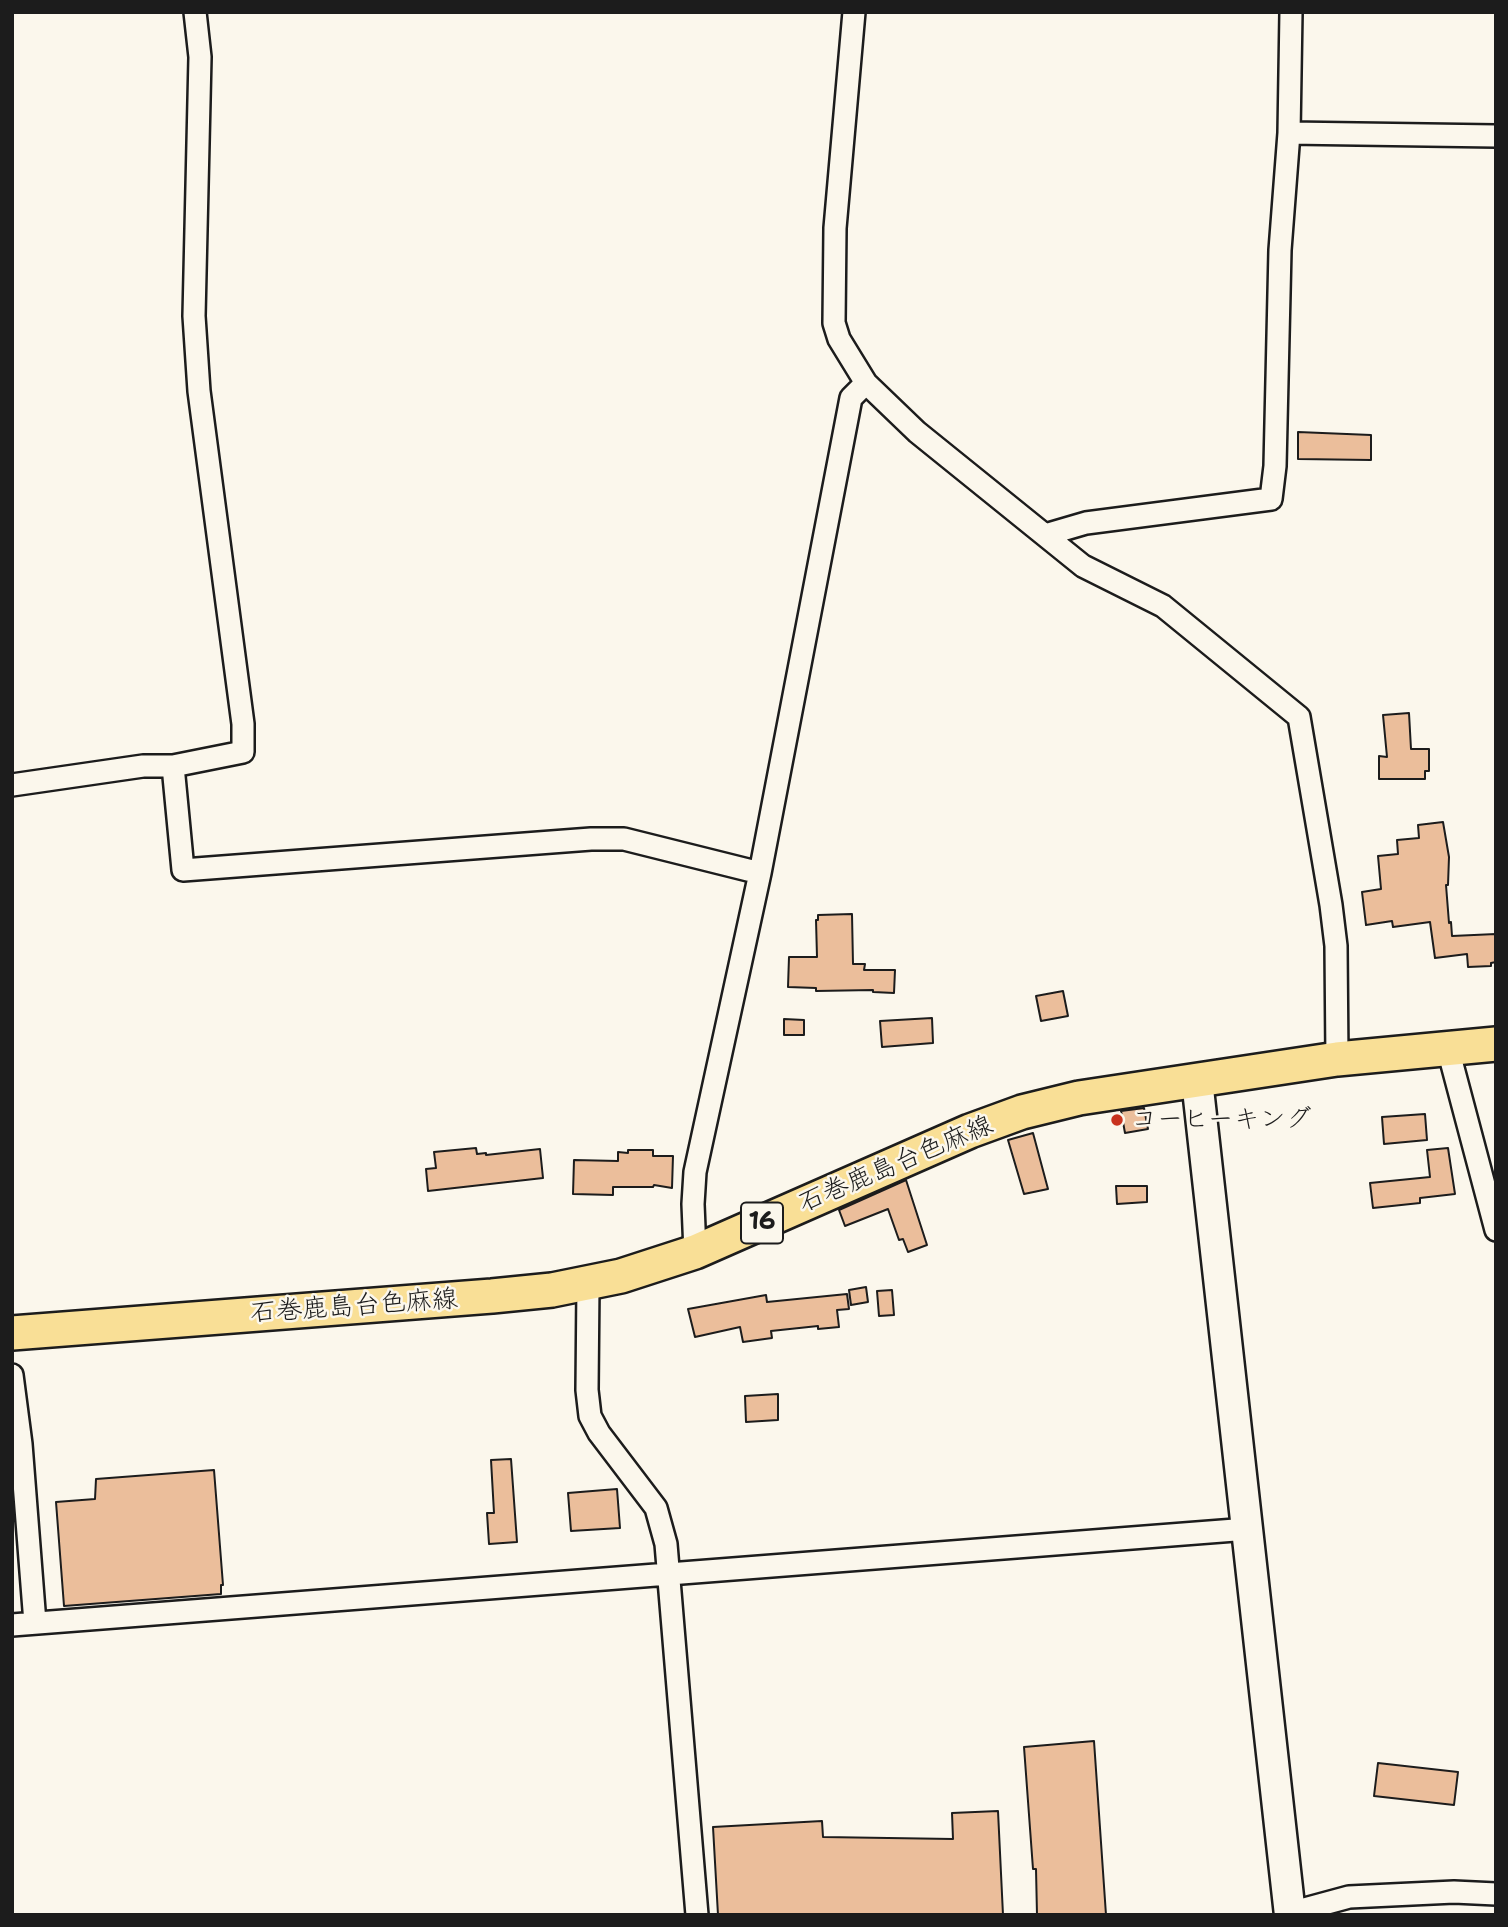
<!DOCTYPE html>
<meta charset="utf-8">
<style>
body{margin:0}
#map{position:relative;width:1508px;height:1927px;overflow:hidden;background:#fbf7ec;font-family:"Shantell Sans",sans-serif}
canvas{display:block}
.frame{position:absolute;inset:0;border:14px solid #1c1c1c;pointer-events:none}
</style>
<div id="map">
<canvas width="1508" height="1927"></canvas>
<div class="frame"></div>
</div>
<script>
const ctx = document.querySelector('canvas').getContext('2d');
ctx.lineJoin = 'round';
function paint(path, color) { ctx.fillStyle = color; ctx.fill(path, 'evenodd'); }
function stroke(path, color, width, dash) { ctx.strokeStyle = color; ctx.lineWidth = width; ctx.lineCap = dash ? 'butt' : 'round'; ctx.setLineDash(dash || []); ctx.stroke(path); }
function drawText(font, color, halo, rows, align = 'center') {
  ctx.font = font + ' "Shantell Sans","Klee One",sans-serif'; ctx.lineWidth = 5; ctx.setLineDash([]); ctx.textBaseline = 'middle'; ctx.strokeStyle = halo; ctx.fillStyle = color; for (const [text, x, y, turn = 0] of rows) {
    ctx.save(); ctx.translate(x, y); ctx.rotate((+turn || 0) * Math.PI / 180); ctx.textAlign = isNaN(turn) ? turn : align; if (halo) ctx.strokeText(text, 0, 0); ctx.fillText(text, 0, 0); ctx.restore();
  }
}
const building = new Path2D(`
 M1298,432L1371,435V460L1298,459Z
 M1409,713L1411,749H1429V771H1425V779H1379V756L1387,757L1383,715Z
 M1443,822L1449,857L1448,885H1446L1449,923L1451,922L1452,936L1496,934V962L1491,963V966L1468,967L1467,954L1435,958L1430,922L1393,927L1392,921L1366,925L1362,892L1381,889L1378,856L1398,854L1397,840L1419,838L1418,825Z
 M852,914L853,964H865L864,970H895L894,993L873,992V990L816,991V988L788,987L789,957H817L816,920H818V915Z
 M1063,991L1068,1016L1041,1021L1036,996Z
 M932,1018L933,1043L882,1047L880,1021Z
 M784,1019L804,1020V1035H784Z
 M1144,1108L1148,1129L1125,1133L1121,1111Z
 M1425,1114L1427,1140L1384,1144L1382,1117Z
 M1033,1133L1048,1189L1024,1194L1008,1140Z
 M476,1148L477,1154L486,1153V1155L540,1149L543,1178L428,1191L426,1169L436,1168L434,1152Z
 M1448,1148L1455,1194L1420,1198V1203L1373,1208L1370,1183L1430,1177L1427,1150Z
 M628,1150H653V1156H673L672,1188L654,1185L653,1187H613V1195L573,1194L574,1160L618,1161V1152L628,1153Z
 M906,1180L927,1245L908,1252L903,1239L899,1240L888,1209L845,1226L839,1210Z
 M1116,1186H1147V1202L1117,1204Z
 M866,1287L868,1302L851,1305L849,1290Z
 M892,1290L894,1315L879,1316L877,1291Z
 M847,1294L849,1309L837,1310L839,1327L818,1329V1326L771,1331L772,1338L743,1342L740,1327L695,1337L688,1309L766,1295L767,1302Z
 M778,1394V1420L746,1422L745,1396Z
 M511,1459L517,1542L489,1544L487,1513H494L491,1460Z
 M214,1470L223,1585H221V1594L64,1606L56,1502L95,1499L96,1479Z
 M617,1489L620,1528L571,1531L568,1493Z
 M1094,1741L1106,1915H1037L1036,1869H1033L1024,1747Z
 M1378,1763L1458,1772L1454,1805L1374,1796Z
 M998,1811L1003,1915H718L713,1827L822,1821L823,1837L953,1839L952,1813Z`);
const street = new Path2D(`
 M854,12L835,228L834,323L839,339L866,383L917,432L1083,566L1163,606L1299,717L1331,905L1336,946L1337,1059
 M1289,133L1496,136
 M1045,535L1086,523L1271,499L1275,466L1280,250L1289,133L1291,12
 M173,766L183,870L591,839H624L760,873
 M12,785L143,766H173L243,752V724L199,391L194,316L200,57L195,12
 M1448,1049L1496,1230
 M695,1252L693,1204L695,1172L760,873L851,398L866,383
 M588,1285L587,1390L590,1416L599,1433L656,1508L666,1544L697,1915
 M12,1375L21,1444L35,1623
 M12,1625L1248,1529
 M1290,1913L1349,1897L1454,1892L1496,1894`);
const secondary = new Path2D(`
 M1197,1080L1290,1915`);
const primary = new Path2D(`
 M12,1333L492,1296L552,1290L621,1276L695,1252L970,1131L1022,1112L1079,1098L1337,1059L1496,1044`);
const markers = [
 [1117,1120,7,"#c8321e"]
];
const shields = [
 [762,1223,42]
];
const shieldNames = [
 ["16",762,1223]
];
const poiNames = [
 ["コーヒーキング",1131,1120]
];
const streetNames = [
 ["石巻鹿島台色麻線",896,1165,-23],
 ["石巻鹿島台色麻線",354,1307,-4]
];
paint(building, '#ebbe9b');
stroke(building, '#1c1c1c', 2);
stroke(street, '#1c1c1c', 26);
stroke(secondary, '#1c1c1c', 35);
stroke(primary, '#1c1c1c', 38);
stroke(street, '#fbf7ec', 21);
stroke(secondary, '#fbf7ec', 30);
stroke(primary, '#f9df96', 33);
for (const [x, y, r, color] of markers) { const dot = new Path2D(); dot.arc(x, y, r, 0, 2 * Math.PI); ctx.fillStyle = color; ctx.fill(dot); stroke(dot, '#fbf7ec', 2.5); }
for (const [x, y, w] of shields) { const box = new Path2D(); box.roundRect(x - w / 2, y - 20.5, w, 41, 5); ctx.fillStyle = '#fbf7ec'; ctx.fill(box); stroke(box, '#1c1c1c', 2); }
drawText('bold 24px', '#1c1c1c', null, shieldNames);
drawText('26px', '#1c1c1c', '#fbf7ec', poiNames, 'left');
drawText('26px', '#1c1c1c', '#fbf7ec', streetNames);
</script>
